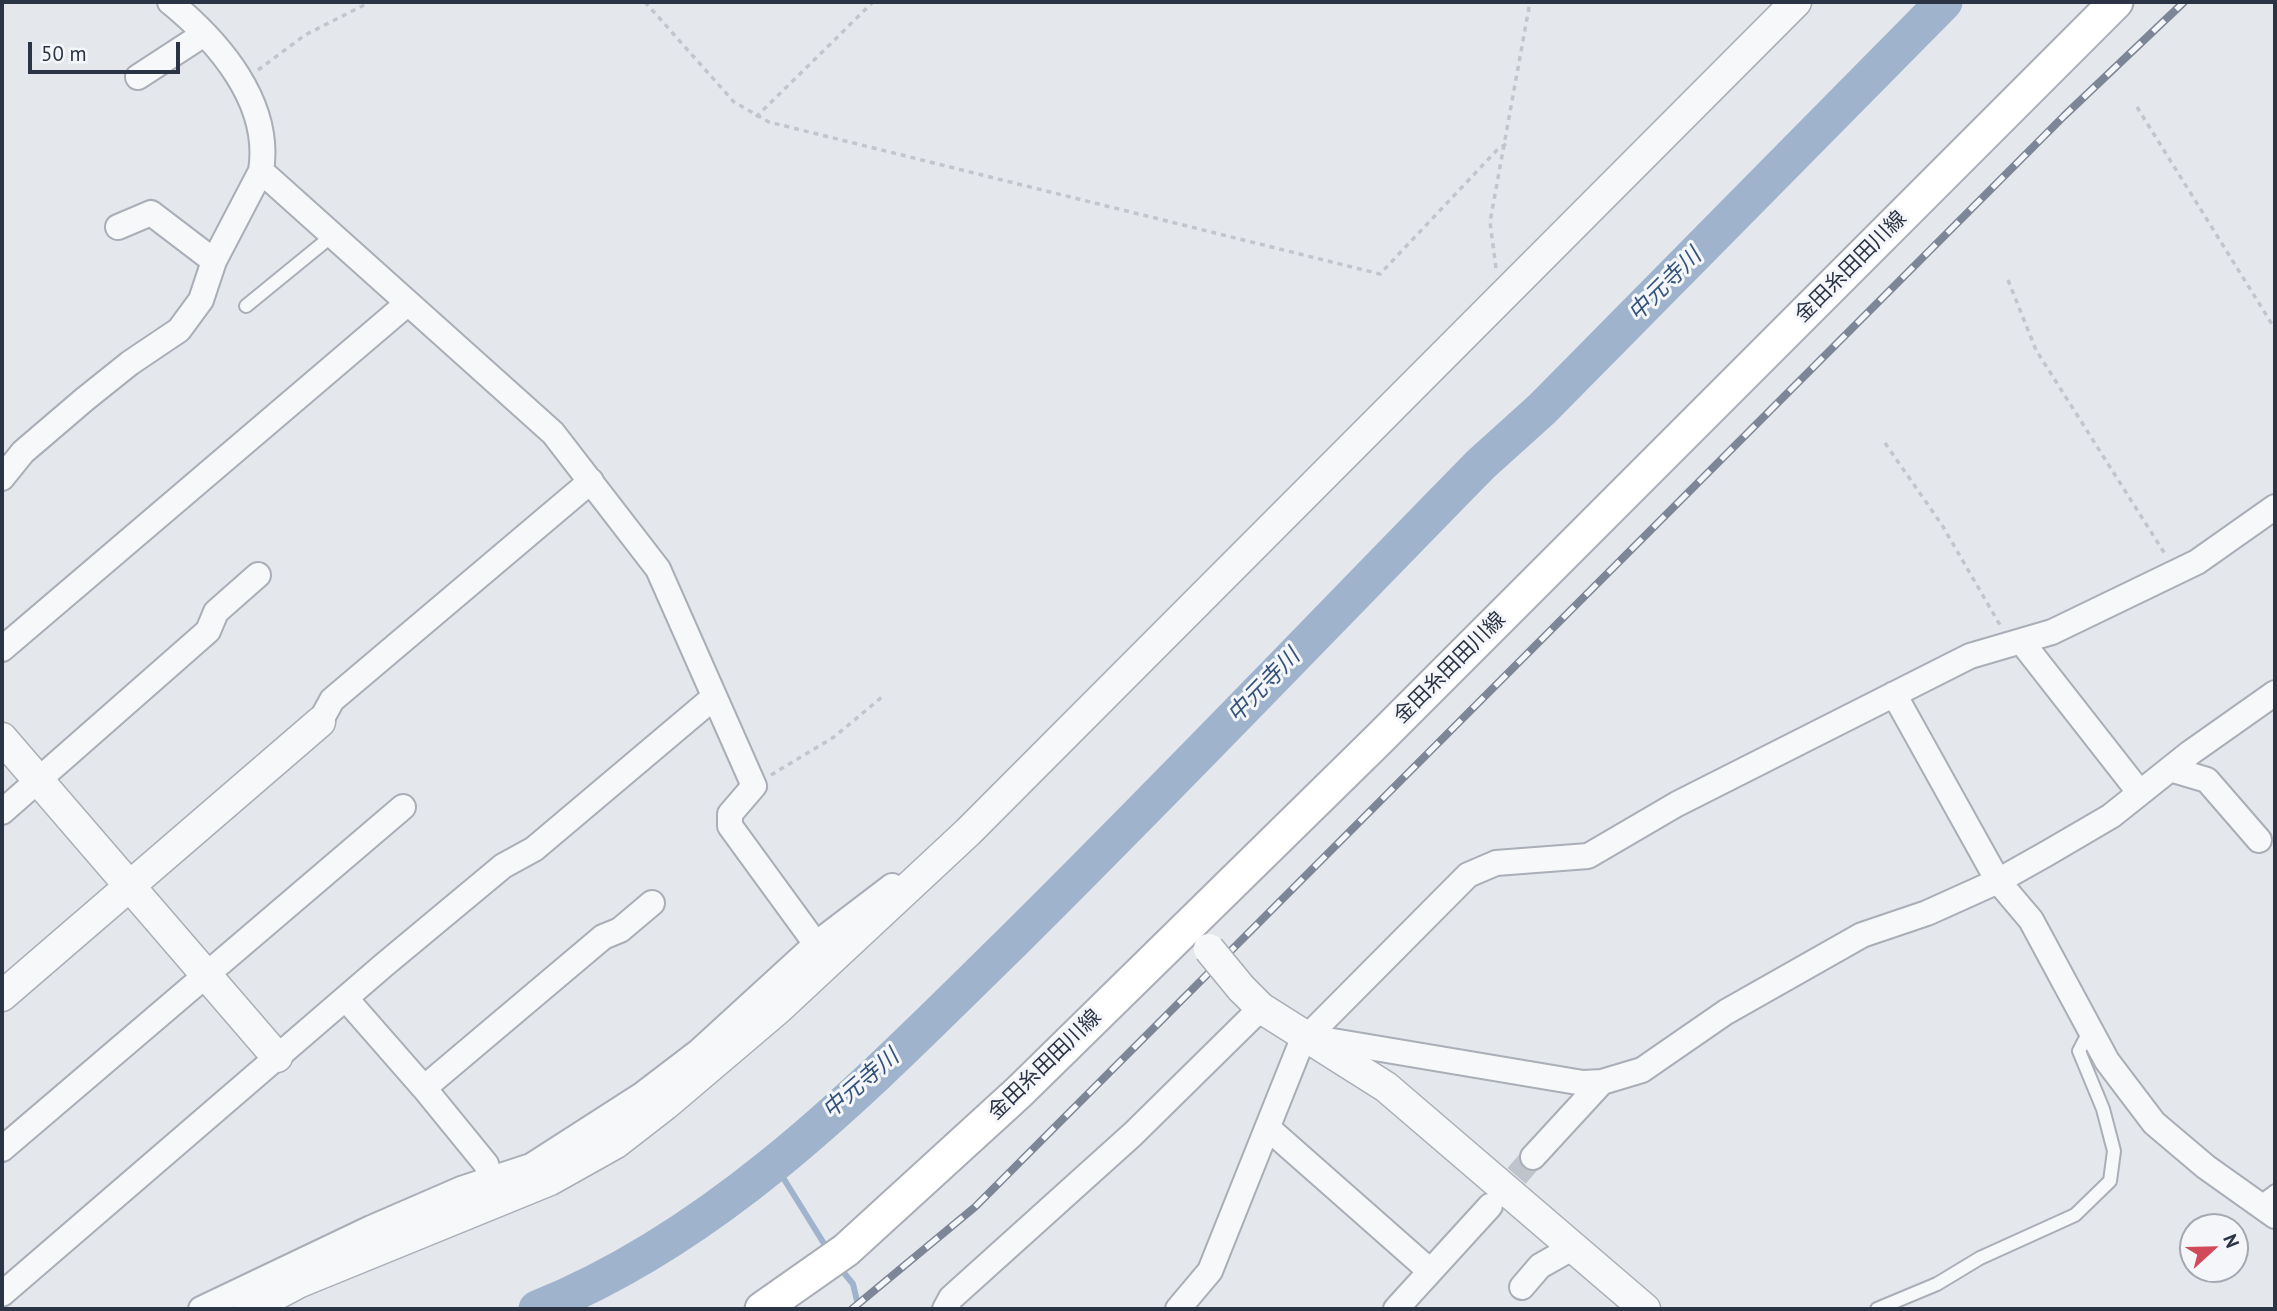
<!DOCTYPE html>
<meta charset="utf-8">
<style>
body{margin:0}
#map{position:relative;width:2277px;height:1311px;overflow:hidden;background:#e4e7ec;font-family:"PT Sans",sans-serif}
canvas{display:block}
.frame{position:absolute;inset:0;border:4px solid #2b3445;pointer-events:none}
.north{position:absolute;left:2179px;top:1213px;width:70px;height:70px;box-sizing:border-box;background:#f4f6f9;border:2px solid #a4a8b1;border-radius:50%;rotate:68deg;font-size:19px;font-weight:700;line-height:28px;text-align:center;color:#2b3445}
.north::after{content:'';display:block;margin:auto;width:24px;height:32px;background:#d1495b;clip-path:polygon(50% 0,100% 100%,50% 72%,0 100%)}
.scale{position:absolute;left:28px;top:42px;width:152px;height:32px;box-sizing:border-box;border:4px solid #2b3445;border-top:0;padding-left:9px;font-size:21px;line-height:24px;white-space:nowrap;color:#2b3445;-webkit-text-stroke:5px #f4f6f9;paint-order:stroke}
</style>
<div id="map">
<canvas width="2277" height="1311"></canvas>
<div class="frame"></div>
<div class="north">N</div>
<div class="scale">50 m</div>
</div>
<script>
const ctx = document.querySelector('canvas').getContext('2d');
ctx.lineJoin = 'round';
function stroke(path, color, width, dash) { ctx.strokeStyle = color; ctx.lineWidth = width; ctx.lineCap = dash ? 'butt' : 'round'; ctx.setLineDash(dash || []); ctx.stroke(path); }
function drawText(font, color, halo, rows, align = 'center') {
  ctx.font = font + ' "PT Sans","Noto Sans JP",sans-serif'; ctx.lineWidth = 6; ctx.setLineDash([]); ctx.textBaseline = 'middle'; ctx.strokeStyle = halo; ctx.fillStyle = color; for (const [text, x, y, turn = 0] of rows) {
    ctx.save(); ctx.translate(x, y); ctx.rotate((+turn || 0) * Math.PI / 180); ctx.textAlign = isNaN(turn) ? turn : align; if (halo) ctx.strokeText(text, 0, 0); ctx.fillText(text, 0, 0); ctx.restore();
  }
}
const stream = new Path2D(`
 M774,1163L828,1250
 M840,1268L853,1284L859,1309`);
const river = new Path2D(`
 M537,1309C724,1234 869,1082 1010,944C1170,786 1324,624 1481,464L1542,409L1944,2`);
const minorTunnel = new Path2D(`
 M1493,1203L1533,1157`);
const path = new Path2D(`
 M645,2L734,102L769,122L1380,274L1497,150L1506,144
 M258,70L305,35L370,2
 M2137,107L2275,329
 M756,117L873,2
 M1496,268L1490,222L1530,2
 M2008,280L2036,350L2165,554
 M1885,443L1942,525L2000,625
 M771,775L834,737L882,697`);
const service = new Path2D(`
 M246,306L333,235
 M2259,1203L2275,1191
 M1877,1309L1937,1284L1980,1258L2075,1215L2110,1181L2114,1151L2103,1109L2079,1051L2091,1028`);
const minor = new Path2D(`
 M138,77L204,34
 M261,171L553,433L658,569L754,786L730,814V826L816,944
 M118,227L151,213L214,261
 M2,478L23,452L85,399L130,363L179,330L201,300L214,261L261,171C272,103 219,42 170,2
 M2021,641L2140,793
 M2,649L408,303
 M1894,694L1998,881L2031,920L2107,1061L2154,1123L2206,1167L2275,1216
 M320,722L332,700L591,481
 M2170,769L2207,780L2259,840
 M2,812L208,631L216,612L258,575
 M347,1000L424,1088L603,937L620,930L652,903
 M1309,1037L1583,1083L1602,1082L1642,1070L1726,1012L1862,935L1927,913L1998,881L2046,854L2111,816L2190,753L2275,693
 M424,1088L486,1164L491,1179
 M1269,1129L1430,1271
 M2,1149L403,807
 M1533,1157L1602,1082
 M1522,1287L1540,1266L1572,1248
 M2,1294L384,965L503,866L534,849L713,698
 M201,1309L371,1228L461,1189L531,1166L643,1094L698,1052L816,944L892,886
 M945,1309L951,1298L1133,1134L1261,1008
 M1178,1309L1210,1271L1304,1036H1308L1468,875L1496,863L1588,856L1677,804L1970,656L2052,632L2197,562L2275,507
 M1396,1309L1490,1206`);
const tertiary = new Path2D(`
 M2,738L277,1057
 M1241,988L1261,1008L1386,1087L1645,1309
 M2,996L320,722
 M249,1309L300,1282L550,1180L616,1143L665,1105L778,1009L968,832L1796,2`);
const secondary = new Path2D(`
 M762,1309L846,1250L1019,1092L1379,739L2116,2`);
const rail = new Path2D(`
 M852,1309L975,1207L2064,116L2184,2`);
const tertiaryBridge = new Path2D(`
 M1209,949L1241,988`);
const streetNames = [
 ["金田糸田田川線",1851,267,-45],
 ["金田糸田田川線",1450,668,-45],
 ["金田糸田田川線",1045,1065,-44]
];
const waterNames = [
 ["中元寺川",1665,285,-45],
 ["中元寺川",1264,686,-46],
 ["中元寺川",861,1084,-41]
];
stroke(stream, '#9fb4cc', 6);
stroke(river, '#9fb4cc', 37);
stroke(minorTunnel, '#bfc3cb', 24, [24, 12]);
stroke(service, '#a9aeb7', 16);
stroke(minor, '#a9aeb7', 28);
stroke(tertiary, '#a9aeb7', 33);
stroke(secondary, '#a9aeb7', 37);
stroke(path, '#c2c5cb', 3.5, [5, 5]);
stroke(service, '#f7f8fa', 12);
stroke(minor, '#f7f8fa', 24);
stroke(tertiary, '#f7f8fa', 30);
stroke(secondary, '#fff', 33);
stroke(rail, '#7d8696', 8);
stroke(rail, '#f4f6f9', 5, [16]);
stroke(tertiaryBridge, '#a9aeb7', 33, []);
stroke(tertiaryBridge, '#f7f8fa', 30);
drawText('21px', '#2b3445', '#f4f6f9', streetNames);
drawText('italic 23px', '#34527a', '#f4f6f9', waterNames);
</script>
